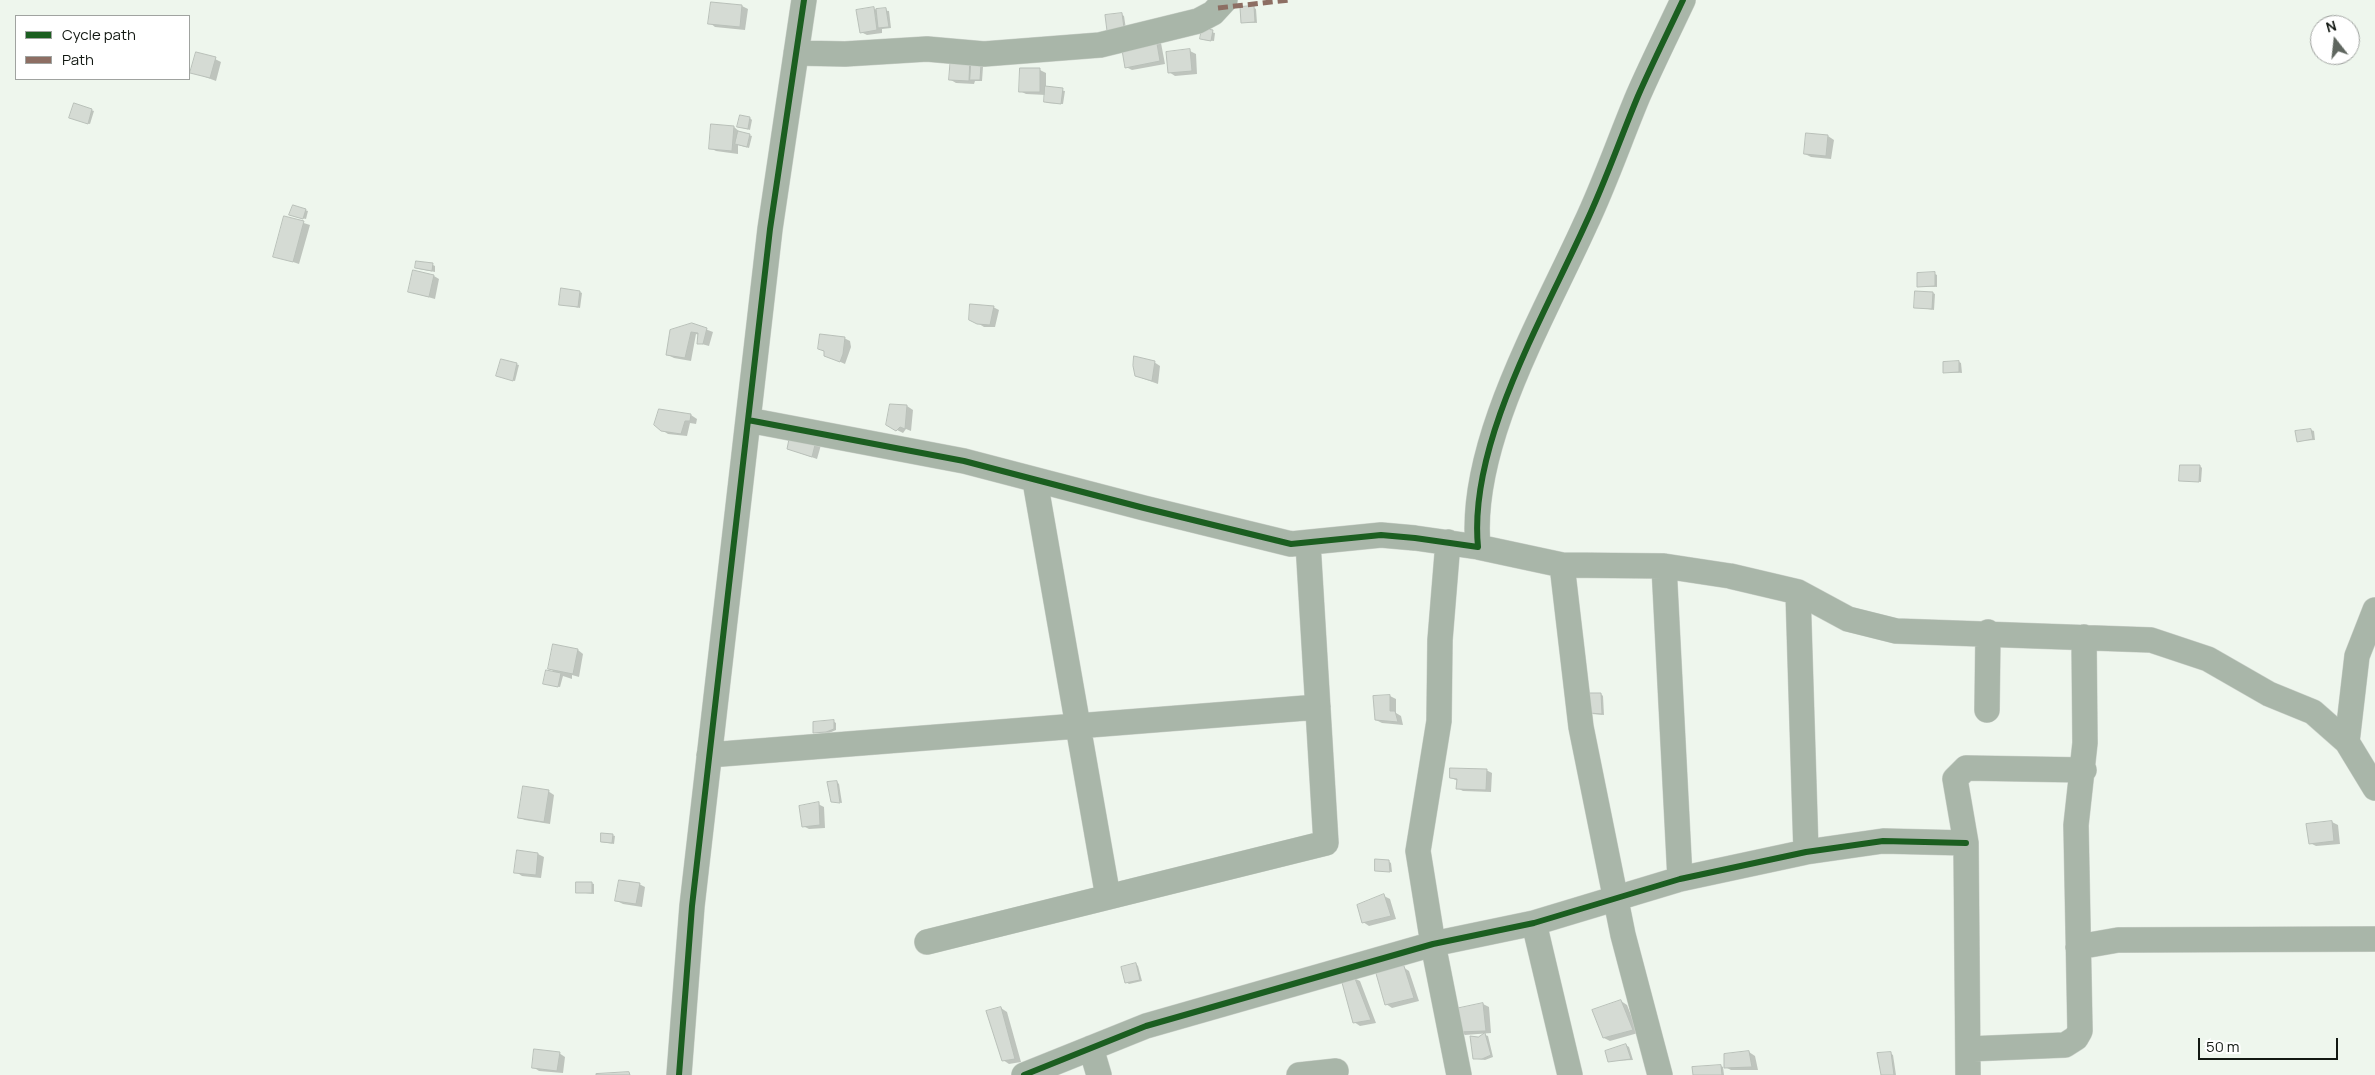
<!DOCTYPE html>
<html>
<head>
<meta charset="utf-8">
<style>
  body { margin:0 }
  #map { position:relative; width:2375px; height:1075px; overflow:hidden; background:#eef6ed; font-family:Manrope,sans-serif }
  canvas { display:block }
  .legend { position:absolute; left:15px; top:15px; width:175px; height:65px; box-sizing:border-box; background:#fff; border:1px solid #a0a3a0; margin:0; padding:6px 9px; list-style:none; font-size:15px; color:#121812 }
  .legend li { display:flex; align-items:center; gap:10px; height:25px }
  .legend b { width:25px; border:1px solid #a0a3a0 }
  .north { position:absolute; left:2310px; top:15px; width:50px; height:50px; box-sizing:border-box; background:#fff; border:1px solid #a0a3a0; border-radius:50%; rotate:344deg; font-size:14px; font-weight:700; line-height:20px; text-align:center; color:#121812 }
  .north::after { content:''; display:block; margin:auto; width:18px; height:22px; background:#5f665f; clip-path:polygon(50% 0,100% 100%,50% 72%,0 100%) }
  .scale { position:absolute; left:2198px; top:1038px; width:140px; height:22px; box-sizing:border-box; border:2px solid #121812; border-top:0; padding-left:6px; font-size:15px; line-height:18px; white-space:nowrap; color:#121812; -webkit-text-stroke:4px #fff; paint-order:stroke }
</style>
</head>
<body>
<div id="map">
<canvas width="2375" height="1075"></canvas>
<ul class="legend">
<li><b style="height:6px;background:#1b5e20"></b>Cycle path</li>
<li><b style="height:6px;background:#8d6e63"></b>Path</li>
</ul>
<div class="north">N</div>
<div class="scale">50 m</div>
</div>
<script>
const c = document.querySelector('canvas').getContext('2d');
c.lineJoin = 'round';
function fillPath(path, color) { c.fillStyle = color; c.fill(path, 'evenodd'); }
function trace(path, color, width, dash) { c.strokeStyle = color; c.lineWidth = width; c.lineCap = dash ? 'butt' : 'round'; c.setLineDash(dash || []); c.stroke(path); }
const shadow = new Path2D(`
  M742,6L748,9L745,30L715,27L710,23Z
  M1253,7L1256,9L1257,23L1243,22Z
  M873,9L889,11L891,28L882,29V33L867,35L861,32Z
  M1121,14L1124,16L1126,29L1108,30Z
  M1203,30L1215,33L1214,41L1204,40Z
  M1161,43L1165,64L1132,70L1126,67L1122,45Z
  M1190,51L1196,54L1197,74L1175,76L1169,72Z
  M952,57L983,67L982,81H975L974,84L956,83L951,80Z
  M215,59L221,62L216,81L192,72Z
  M1040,70L1046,73V87L1065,91L1063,104L1047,103L1045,101L1046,95L1026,94L1020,91Z
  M75,104L94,111L90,124L73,119Z
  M750,118L752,120L750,130L739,127Z
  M734,127L740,132L752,136L749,148L738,145V154L716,151L710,148Z
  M1828,136L1834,140L1831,159L1811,157L1805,154Z
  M293,206L308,211L306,219L293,216Z
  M285,217L310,225L299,264L275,256Z
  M417,262L433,265L435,266V272L419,269L416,267Z
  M1935,274L1937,275V287L1919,286Z
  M434,276L439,279L435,299L410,292Z
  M580,292L582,293L580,308L560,304Z
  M1933,293L1935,294L1934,310L1915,307Z
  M993,307L999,310L995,327H984L971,319Z
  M692,324L713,332L709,346L698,343L699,335L696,334L691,361L674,358L668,355Z
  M844,338L850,341L851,347L845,364L825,355V352L820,349Z
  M502,360L519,365L515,381L497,376Z
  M1154,362L1160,366L1158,384L1136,376Z
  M1959,362L1961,363L1962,373L1945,372Z
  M907,406L913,410L911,431L906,429L903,433L887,425Z
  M660,411L691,415L697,419L696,424L690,423L687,436L668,434L662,430Z
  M2311,430L2314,431L2315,440L2298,441Z
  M823,438L817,459L788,449Z
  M2200,466L2202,468L2201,482L2180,480Z
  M578,650L583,654L579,677L572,675V679L563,676L560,687L546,684L556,673L549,668Z
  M1601,694L1603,696L1604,715L1592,714L1590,713Z
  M1390,696L1396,699V713L1401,716L1403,725L1382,723L1376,720Z
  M833,721L836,723V730L829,733L815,732Z
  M1486,770L1492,773L1491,792L1463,791L1457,788L1458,781L1451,778Z
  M837,782L839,784L842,803L832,801Z
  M548,791L554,795L550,824L525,820L519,817Z
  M818,804L824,807L825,828L809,829L803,826Z
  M2332,822L2338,825L2340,844L2316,846L2310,843Z
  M612,835L615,836L614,844L602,842Z
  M538,854L544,857L541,878L522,876L516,872Z
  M1388,861L1391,863L1392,872L1376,870Z
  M591,883L594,884V894L577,892Z
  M639,884L645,887L642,907L623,904L617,901Z
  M1384,896L1390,899L1396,919L1369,926L1363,922Z
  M1136,964L1138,966L1142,981L1129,984L1126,982Z
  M1403,967L1409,971L1419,1001L1392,1008L1386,1004Z
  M1354,978L1360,981L1376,1023L1360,1026L1354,1022Z
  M1621,1001L1627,1005L1638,1033L1610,1041L1604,1038Z
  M1483,1004L1489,1007L1491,1033L1465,1035L1459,1031L1457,1010Z
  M1001,1008L1007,1012L1021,1062L1009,1064L1003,1060Z
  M1485,1035L1488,1036L1493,1057L1485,1060L1477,1059L1474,1058L1478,1039Z
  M1626,1045L1629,1047L1633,1060L1609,1061Z
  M1749,1052L1755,1056L1758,1070H1731L1725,1067Z
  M559,1053L565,1057L563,1073L539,1071L533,1067Z
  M1890,1053L1893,1055L1896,1075H1882Z
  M1721,1066L1723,1067L1724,1075H1694Z`);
const building = new Path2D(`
  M711,2L742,5L740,27L708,24Z
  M1254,6L1255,22L1241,23L1240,7Z
  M874,7L877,30L860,33L856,10Z
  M886,8L889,27L878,28L876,9Z
  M1122,13L1124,28L1107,31L1105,15Z
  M1202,28L1213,30L1211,41L1200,39Z
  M1156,38L1160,61L1125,68L1121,44Z
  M1190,49L1192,71L1168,73L1166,52Z
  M196,52L216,57L210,78L190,73Z
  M951,56L970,57L969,81L949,80Z
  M971,63L981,64L980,80H970Z
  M1020,68H1040V92H1019Z
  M1045,86L1063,88L1061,104L1044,102Z
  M74,103L92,109L88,124L69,118Z
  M740,115L750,117L748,129L737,127Z
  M711,124L734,126L732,151L709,149Z
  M738,131L750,134L747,147L735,144Z
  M1806,133L1828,135L1826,156L1804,154Z
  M293,205L306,209L303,219L289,215Z
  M284,216L304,221L293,262L273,257Z
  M416,261L433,263L432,271L415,268Z
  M413,270L434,275L429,297L408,292Z
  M1935,272V286L1917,287V273Z
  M561,288L580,291L578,307L559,305Z
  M1915,291L1933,292L1932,309L1914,308Z
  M970,304L994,306L990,325L977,324L969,320Z
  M692,323L707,328L703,344H697L698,333L691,332L685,358L666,355L670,330Z
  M820,334L845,337L843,354L840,362L824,356V351L818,349Z
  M1134,356L1155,361L1152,381L1135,376L1133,366Z
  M501,359L517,363L513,381L496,376Z
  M1959,361V372L1943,373V362Z
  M890,404L907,405L905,429L900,427L896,431L886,425Z
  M659,409L691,414L690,421H685L681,434L661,431L654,425Z
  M2311,429L2313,439L2297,442L2295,431Z
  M818,433L812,457L787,449L790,434Z
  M2180,465H2200L2199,482L2179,481Z
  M553,644L578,649L573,674L548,669Z
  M546,670L561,673L558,687L543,684Z
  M1586,693H1601L1602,714L1589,713Z
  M1390,695V711H1395L1398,722L1375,720L1373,696Z
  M834,720V729L826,732L813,733V722Z
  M1450,768L1487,769L1486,790L1456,789L1457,779L1450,778Z
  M837,781L840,803L831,802L827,782Z
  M523,786L549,790L544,822L518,818Z
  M819,802L820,825L802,827L799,806Z
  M2332,821L2334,841L2309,844L2306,824Z
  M601,833L613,834L612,843L601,842Z
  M517,850L538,853L536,875L514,873Z
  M1375,859L1389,860L1390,872L1375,871Z
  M619,880L640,883L636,904L615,901Z
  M576,882H592V893H576Z
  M1384,894L1391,916L1362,923L1357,905Z
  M1136,963L1140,980L1125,983L1121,967Z
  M1404,966L1414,998L1385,1005L1375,970Z
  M1354,976L1371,1020L1353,1023L1341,979Z
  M1621,1000L1633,1030L1603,1038L1592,1010Z
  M1483,1003L1486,1031L1458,1032L1455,1009Z
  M1001,1007L1015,1059L1002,1061L986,1011Z
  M1485,1033L1491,1055L1482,1059H1473L1470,1036L1478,1037Z
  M1626,1044L1631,1059L1608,1062L1605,1051Z
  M534,1049L560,1052L557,1071L532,1068Z
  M1749,1051L1752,1067L1724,1068V1054Z
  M1891,1052L1894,1075H1881L1877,1053Z
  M1721,1065L1722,1075H1693L1692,1067Z
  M629,1072L630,1075H596V1074Z`);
const minor = new Path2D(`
  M796,53L845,54L927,49L984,54L1100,45L1198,21L1213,13L1225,0
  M748,420L964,461L1144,508L1291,544L1381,535L1415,538L1478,547C1468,445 1543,318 1585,225C1605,183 1620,139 1638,96C1652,64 1668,32 1683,0
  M1035,481L1108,897
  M1448,542L1440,640L1439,721L1418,851L1433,944L1459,1075
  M1478,547L1562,565L1664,566L1730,576L1798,592L1848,619L1896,631L2151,640L2208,659L2269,694L2313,712L2347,742
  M1562,565L1581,727L1623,935L1660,1075
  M1664,566L1680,879
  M1798,592L1806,852
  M2375,610L2357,656L2347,742L2375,788
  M1987,710L1988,632
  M709,755L1318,707
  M1534,923L1570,1075
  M927,942L1326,843L1308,543
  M2078,947L2118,940L2375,939
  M1091,1048L1099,1075
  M1968,1049L2065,1045L2076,1038L2080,1031L2076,825L2085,743L2084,637
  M679,1075L692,906L770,229L804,0
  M1024,1075L1146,1026L1433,944L1534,923L1680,879L1806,852L1883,841L1966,843
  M1299,1075L1336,1071
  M1968,1075L1966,843L1955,779L1966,768L2084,770`);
const quiet = new Path2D(`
  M1218,8L1289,0`);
const cycleway = new Path2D(`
  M748,420L964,461L1144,508L1291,544L1381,535L1415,538L1478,547C1468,445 1543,318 1585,225C1605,183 1620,139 1638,96C1652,64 1668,32 1683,0
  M679,1075L692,906L770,229L804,0
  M1024,1075L1146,1026L1433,944L1534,923L1680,879L1806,852L1883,841L1966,843`);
fillPath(shadow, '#0003');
fillPath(building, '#d5dbd4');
trace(building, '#b9c0b9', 1);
trace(minor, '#ccd2cb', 26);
trace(minor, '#a9b6a9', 25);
trace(quiet, '#8d6e63', 5, [10, 5]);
trace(cycleway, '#1b5e20', 6);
</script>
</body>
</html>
